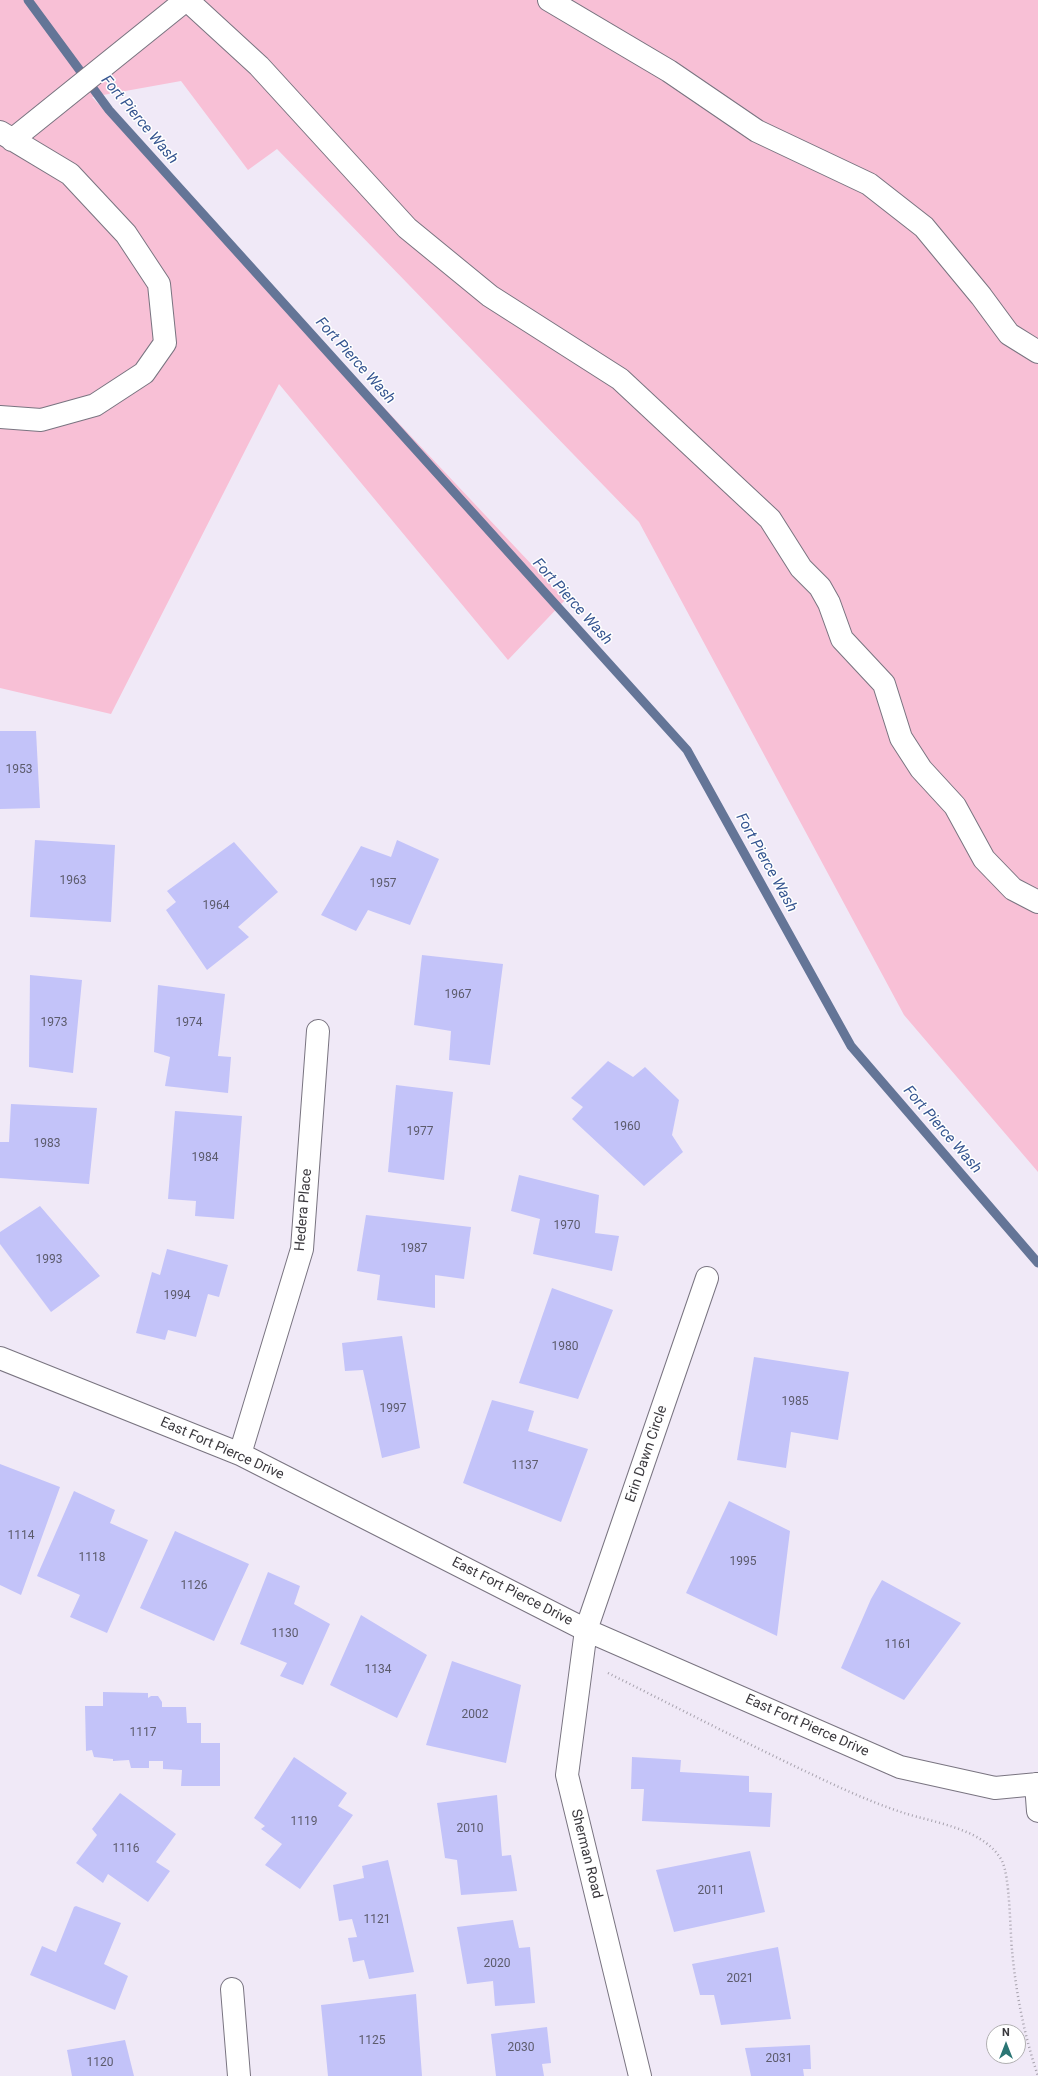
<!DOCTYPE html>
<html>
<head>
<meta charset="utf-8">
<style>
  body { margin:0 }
  #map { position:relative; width:1038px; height:2076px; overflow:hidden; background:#f0e9f7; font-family:Roboto,sans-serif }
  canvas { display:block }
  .north { position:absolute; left:986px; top:2024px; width:40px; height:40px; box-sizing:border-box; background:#fff; border:1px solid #b0afb1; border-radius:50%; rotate:0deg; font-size:11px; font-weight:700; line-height:16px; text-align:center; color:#3a383d }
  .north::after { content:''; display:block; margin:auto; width:14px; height:18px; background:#2b7574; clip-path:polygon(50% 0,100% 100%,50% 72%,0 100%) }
</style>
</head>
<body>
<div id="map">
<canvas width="1038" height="2076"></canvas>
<div class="north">N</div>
</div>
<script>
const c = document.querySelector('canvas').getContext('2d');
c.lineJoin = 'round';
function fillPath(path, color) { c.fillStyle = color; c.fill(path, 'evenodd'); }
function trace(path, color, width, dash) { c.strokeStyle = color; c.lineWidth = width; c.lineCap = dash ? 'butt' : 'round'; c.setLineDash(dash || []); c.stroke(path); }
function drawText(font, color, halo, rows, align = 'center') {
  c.font = font + ' Roboto,sans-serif'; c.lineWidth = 3; c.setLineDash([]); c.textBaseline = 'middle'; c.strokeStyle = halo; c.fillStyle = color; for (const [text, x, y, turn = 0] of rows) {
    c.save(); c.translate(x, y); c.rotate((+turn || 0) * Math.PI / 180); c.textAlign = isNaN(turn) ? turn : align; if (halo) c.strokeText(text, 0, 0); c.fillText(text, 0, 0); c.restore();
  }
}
const green = new Path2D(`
  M0,0H1038V1172L904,1015L639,522L277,149L248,170L181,81L92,97L565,600L508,660L279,384L111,714L0,688Z`);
const stream = new Path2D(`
  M28,0L109,110L687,750L851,1046L1038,1263`);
const building = new Path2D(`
  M0,731H36L40,808L0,809Z
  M35,840L115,845L111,922L30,917Z
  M397,840L439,859L410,925L368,910L356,931L321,915L361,846L391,857Z
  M234,842L278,892L238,927L249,937L207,970L166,910L176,902L167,891Z
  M422,955L503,964L490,1065L449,1060L451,1031L414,1025Z
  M30,975L82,980L73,1073L29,1067Z
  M158,985L225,994L218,1056L231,1057L228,1093L165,1086L170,1057L154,1052Z
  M608,1061L633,1077L645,1067L679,1100L672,1135L683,1152L644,1186L572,1119L583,1107L571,1098Z
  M396,1085L453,1092L444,1180L388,1172Z
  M11,1104L97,1108L89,1184L0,1178V1142H9Z
  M175,1111L242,1116L234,1219L195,1216L196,1201L168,1199Z
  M519,1175L599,1195L595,1233L619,1236L612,1271L533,1254L540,1219L511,1211Z
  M40,1206L100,1276L51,1312L0,1244V1232Z
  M366,1215L471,1227L464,1279L435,1275V1308L377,1300L380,1275L357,1271Z
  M167,1249L228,1265L219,1297L208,1294L196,1337L168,1330L165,1340L136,1333L152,1272L160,1275Z
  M552,1288L613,1310L578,1399L519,1383Z
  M402,1336L420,1448L382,1458L363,1370L345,1371L342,1343Z
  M754,1357L849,1372L838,1440L791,1432L786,1468L737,1460Z
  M492,1400L534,1411L528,1431L588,1449L561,1522L463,1483Z
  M0,1464L60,1487L21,1595L0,1585Z
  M74,1491L115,1510L110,1523L148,1540L107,1633L70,1617L80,1595L37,1576Z
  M729,1501L790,1531L777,1636L686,1593Z
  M175,1531L249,1564L214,1641L140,1608Z
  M268,1572L300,1586L294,1604L330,1624L303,1685L280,1676L287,1663L240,1644Z
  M882,1580L961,1623L904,1700L841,1668L871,1599Z
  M361,1615L427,1655L397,1718L330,1685Z
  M452,1661L521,1685L506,1763L426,1745Z
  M103,1692L148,1693V1698L151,1696H158L162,1702V1707H186L187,1723H201V1743H220V1786H181L182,1770L163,1769V1761H149V1768H131L129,1760L113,1761V1759L94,1757L92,1750L86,1751L85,1706H103Z
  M294,1757L347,1793L338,1806L353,1815L300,1889L265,1865L282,1844L261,1829L265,1826L254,1818Z
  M632,1757L681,1760L680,1772L749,1776V1792L772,1793L770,1827L642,1821L644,1789H631Z
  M120,1793L176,1834L156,1862L170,1871L148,1902L108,1874L103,1883L76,1863L97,1835L92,1829Z
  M497,1795L502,1856L511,1855L517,1891L461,1895L457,1860L445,1858L437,1803Z
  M750,1851L765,1912L674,1932L656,1870Z
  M388,1860L414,1972L369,1979L364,1960L353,1962L348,1938L357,1937L352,1919L339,1921L333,1885L364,1878L362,1866Z
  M76,1906L121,1923L104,1964L128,1976L115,2010L30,1975L42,1946L56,1952L74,1907Z
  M513,1920L519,1948L530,1947L535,2003L495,2006L493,1981L467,1984L457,1927Z
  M778,1947L791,2019L721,2025L714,1995H700L692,1964Z
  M416,1994L422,2076H328L321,2005Z
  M547,2027L551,2063L542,2064L544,2076H496L491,2034Z
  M125,2040L134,2076H72L67,2050Z
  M810,2045L811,2069H803L804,2076H751L745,2048Z`);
const path = new Path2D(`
  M608,1673C668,1703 728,1734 788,1763C826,1781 864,1800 904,1813C935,1823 985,1829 1002,1861C1010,1877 1010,1930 1012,1950C1016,1993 1024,2035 1038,2076`);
const minor = new Path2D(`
  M187,0L259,66L407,228L490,296L620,379L770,519L801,568L820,587L829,603L842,639L884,684L901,738L921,769L955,806L984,859L1013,889L1038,902
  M549,0L669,71L757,131L869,184L924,227L981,296L1009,334L1038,352
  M0,132L70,174L126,234L159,284L165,343L144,373L95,405L41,420L0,417
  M12,140L186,0
  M0,1358L240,1454L586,1630L900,1767L995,1788L1038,1784
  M240,1454L302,1249L318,1031
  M1036,1784L1038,1811
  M232,1989L239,2076
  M640,2076L567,1775L586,1630L707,1278`);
const numberNames = [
  ["1953",19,770],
  ["1963",73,881],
  ["1957",383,884],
  ["1964",216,906],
  ["1967",458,995],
  ["1973",54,1023],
  ["1974",189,1023],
  ["1960",627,1127],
  ["1977",420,1132],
  ["1983",47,1144],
  ["1984",205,1158],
  ["1970",567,1226],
  ["1987",414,1249],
  ["1993",49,1260],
  ["1994",177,1296],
  ["1980",565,1347],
  ["1985",795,1402],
  ["1997",393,1409],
  ["1137",525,1466],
  ["1114",21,1536],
  ["1118",92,1558],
  ["1995",743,1562],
  ["1126",194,1586],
  ["1130",285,1634],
  ["1161",898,1645],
  ["1134",378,1670],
  ["2002",475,1715],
  ["1117",143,1733],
  ["1119",304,1822],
  ["2010",470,1829],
  ["1116",126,1849],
  ["2011",711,1891],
  ["1121",377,1920],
  ["2020",497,1964],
  ["2021",740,1979],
  ["1125",372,2041],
  ["2030",521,2048],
  ["2031",779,2059],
  ["1120",100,2063]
];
const streetNames = [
  ["Hedera Place",304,1210,-85],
  ["East Fort Pierce Drive",222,1449,24],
  ["Erin Dawn Circle",647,1454,-71],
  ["East Fort Pierce Drive",512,1592,27],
  ["East Fort Pierce Drive",807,1726,24],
  ["Sherman Road",586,1854,76]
];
const waterNames = [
  ["Fort Pierce Wash",139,120,50],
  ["Fort Pierce Wash",355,361,48],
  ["Fort Pierce Wash",572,602,48],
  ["Fort Pierce Wash",766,863,61],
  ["Fort Pierce Wash",942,1130,49]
];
fillPath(green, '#f8c0d6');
trace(stream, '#647597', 9);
fillPath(building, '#c3c3f9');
trace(minor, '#797480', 24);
trace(path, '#a7a2ad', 2.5, [1, 3]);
trace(minor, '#fff', 22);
drawText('12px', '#5c5b6c', null, numberNames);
drawText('14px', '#3a383d', '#fff', streetNames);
drawText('italic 15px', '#355590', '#fff', waterNames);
</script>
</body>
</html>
